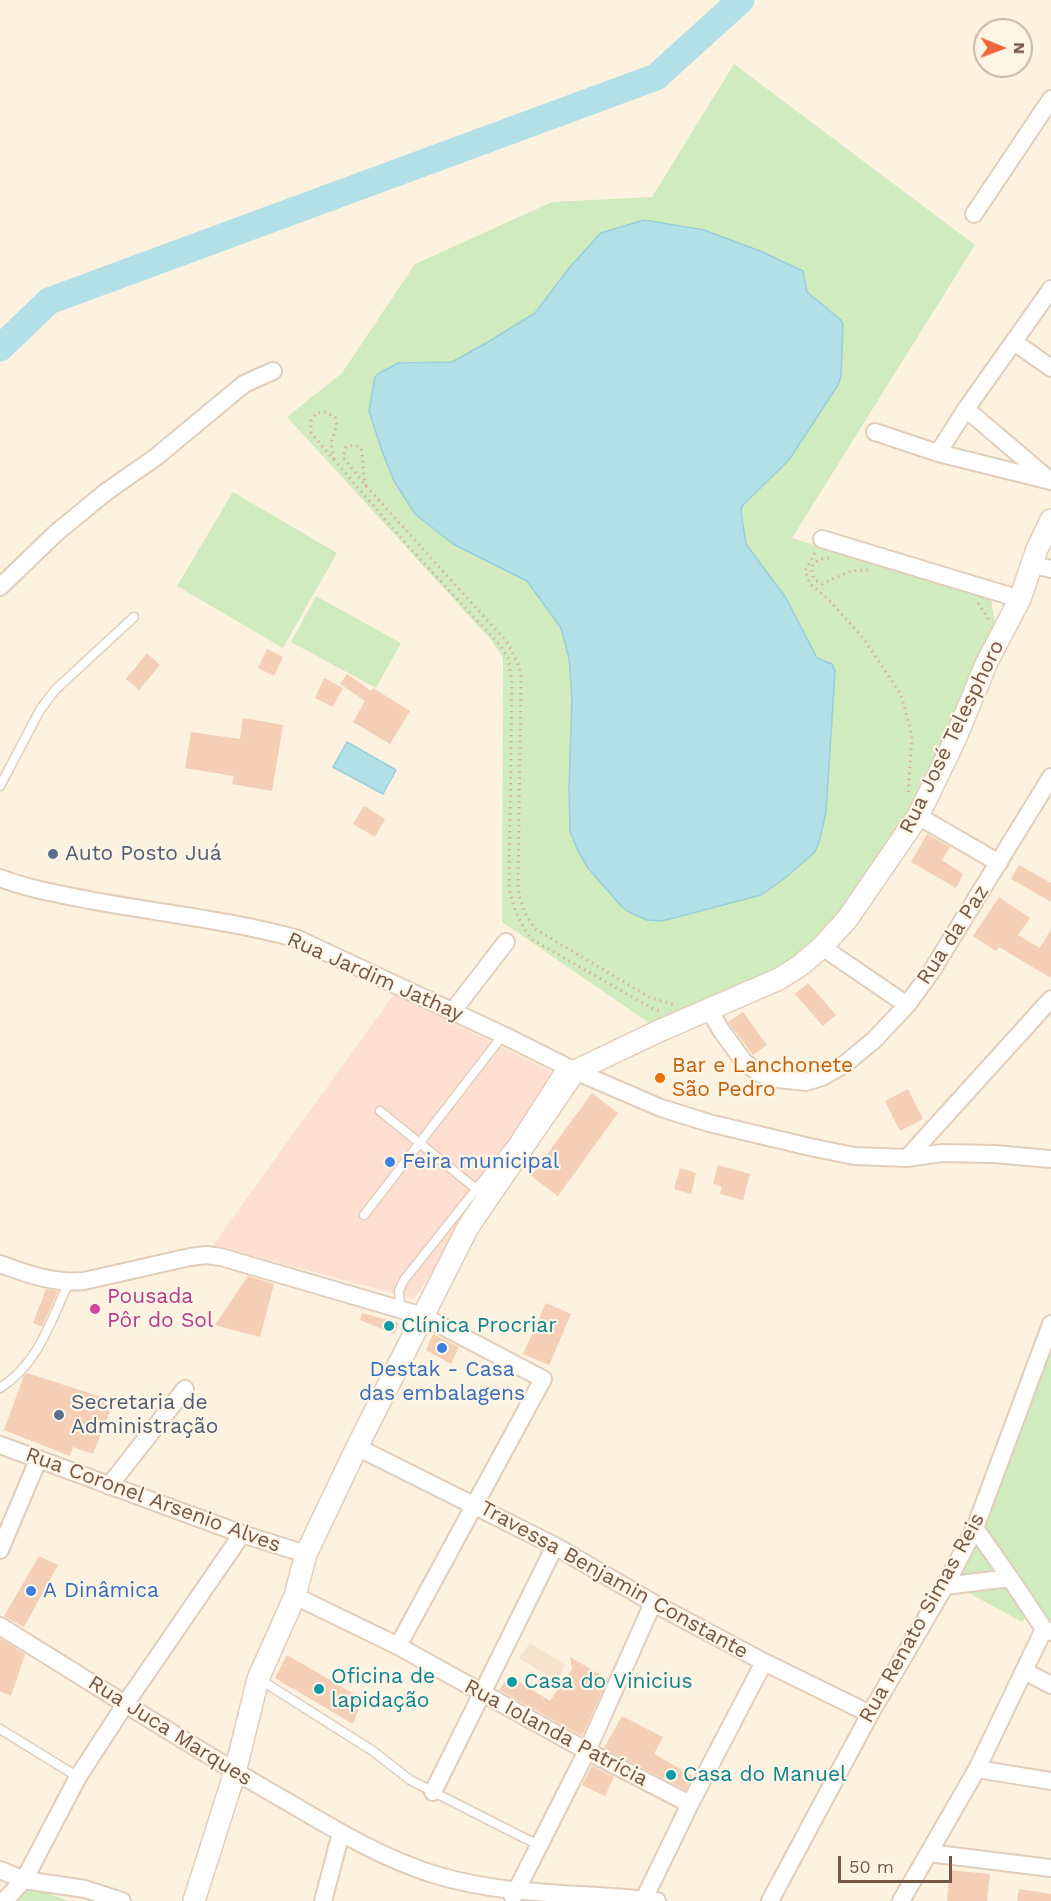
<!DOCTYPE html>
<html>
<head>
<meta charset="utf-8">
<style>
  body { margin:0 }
  #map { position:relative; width:1051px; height:1901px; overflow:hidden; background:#fdf2df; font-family:"Work Sans",sans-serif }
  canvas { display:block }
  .north { position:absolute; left:973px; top:18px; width:60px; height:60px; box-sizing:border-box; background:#fff5e6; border:2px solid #c8b6a6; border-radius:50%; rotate:91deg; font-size:16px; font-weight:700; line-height:24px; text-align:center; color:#755746 }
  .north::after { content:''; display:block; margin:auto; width:21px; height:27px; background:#ef653c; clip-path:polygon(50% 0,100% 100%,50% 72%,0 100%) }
  .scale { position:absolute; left:838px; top:1856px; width:114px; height:27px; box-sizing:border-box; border:3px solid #755746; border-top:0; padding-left:8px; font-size:18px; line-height:21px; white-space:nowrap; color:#755746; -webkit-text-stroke:4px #fff5e6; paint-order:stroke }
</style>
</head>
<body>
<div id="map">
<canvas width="1051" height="1901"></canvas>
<div class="north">N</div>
<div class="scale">50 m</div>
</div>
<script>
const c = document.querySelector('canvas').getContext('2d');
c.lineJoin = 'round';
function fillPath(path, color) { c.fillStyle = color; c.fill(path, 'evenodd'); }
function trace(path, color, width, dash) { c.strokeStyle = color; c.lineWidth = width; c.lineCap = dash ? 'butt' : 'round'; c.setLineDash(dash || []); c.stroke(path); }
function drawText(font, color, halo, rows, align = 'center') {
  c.font = font + ' "Work Sans",sans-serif'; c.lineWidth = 4.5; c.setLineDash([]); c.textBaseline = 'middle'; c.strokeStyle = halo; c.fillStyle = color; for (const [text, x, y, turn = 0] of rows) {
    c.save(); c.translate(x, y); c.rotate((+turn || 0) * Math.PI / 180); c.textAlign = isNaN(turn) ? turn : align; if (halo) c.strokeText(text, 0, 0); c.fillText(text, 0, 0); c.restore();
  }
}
const residential = new Path2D(`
  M530,1643L565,1665L557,1682L519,1658Z`);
const commercial = new Path2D(`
  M394,994L564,1078L414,1299L213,1245Z`);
const green = new Path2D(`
  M734,64L975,245L792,538L991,600L996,628L916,807L842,920L781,973L655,1027L502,922L503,658L492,641L287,417L342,373L415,264L552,202L652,197Z
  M233,492L337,553L283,648L177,586Z
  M316,596L401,643L376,688L291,642Z
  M1051,1347V1620L1031,1612L1022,1622L956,1586Z
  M28,1888L44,1891L68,1901H13L20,1889Z`);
const water = new Path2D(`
  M644,220L704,230L760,251L803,271L807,292L841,320L843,324L841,376L838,385L789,460L742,506L741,512L746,544L786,598L817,658L832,664L835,671L826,812L820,839L815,852L784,879L761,895L662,921L647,920L629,912L622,907L588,868L577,849L570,831L569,789L572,698L569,658L561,628L527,581L453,544L415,514L394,481L382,451L369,411L375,377L378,374L398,363L452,362L488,342L535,313L570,267L601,233Z
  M347,742L396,770L383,794L333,767Z`);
const river = new Path2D(`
  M0,348L49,301L656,77L741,0`);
const building = new Path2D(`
  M267,649L283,657L274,676L258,668Z
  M147,653L160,665L139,690L126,679Z
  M347,674L371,691L373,688L410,711L390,744L353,722L365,701L340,684Z
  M324,678L343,688L333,707L315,698Z
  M243,718L283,725L272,791L232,784L234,776L185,768L191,732L240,739Z
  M364,806L385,819L375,837L353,824Z
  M927,834L950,847L942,860L963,874L956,888L911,862Z
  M1019,865L1051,883V902L1011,879Z
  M999,897L1030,918L1018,935L1040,948L1051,929V978L999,947L996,951L973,936Z
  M808,983L836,1015L823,1026L795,994Z
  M743,1012L767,1045L753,1055L728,1022Z
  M908,1089L923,1119L900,1131L885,1101Z
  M592,1093L618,1113L558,1196L531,1176Z
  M718,1165L750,1174L743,1200L720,1194L722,1187L713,1184Z
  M680,1168L696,1173L691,1194L674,1189Z
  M248,1276L274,1284L260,1337L215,1325Z
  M46,1289L58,1291L42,1327L33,1323Z
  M546,1303L571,1314L549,1365L523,1354Z
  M362,1313L399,1323L394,1334L360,1320Z
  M433,1334L459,1347L451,1364L426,1350Z
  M27,1373L114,1401L93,1454L73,1447L70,1456L4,1430L24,1376Z
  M39,1556L58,1565L24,1627L4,1616Z
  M0,1638L25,1654L11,1696L0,1691Z
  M287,1655L363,1699L353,1724L275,1678Z
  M570,1657L608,1679L582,1736L499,1690L509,1675L550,1701L572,1669Z
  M622,1716L663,1737L654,1754L693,1776L686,1790L604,1748Z
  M592,1766L614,1777L605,1796L582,1785Z
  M950,1870L990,1874L987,1901H947Z
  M1019,1889L1051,1894V1901H1017Z`);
const path = new Path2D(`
  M334,459L331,443L337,425L335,417L326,412L316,413L311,421V433L408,546L500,645L508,658L512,681L509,885C512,906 519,921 531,939L655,1010L662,1011
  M366,486C362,472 364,461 361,448L354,445L346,447L343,457L366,486L507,642L519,666L521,677L518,884L520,899L526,915L535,929L649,997L675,1005
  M815,553L805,571L810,584L827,598L864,639L901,695L912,735L908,795
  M829,558L818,560L811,568L814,579L822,584L851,571L868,570
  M978,603L988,618L986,623`);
const service = new Path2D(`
  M0,786L40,710L55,690L134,617
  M380,1111L480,1192
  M364,1215L503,1035
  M400,1308L399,1290L404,1280L513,1143L563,1065
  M0,1388C39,1363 50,1322 69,1282
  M259,1679L373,1751L410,1780L540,1846
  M0,1729L78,1777`);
const minor = new Path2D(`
  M974,214L1051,99
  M1014,342L1051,368
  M966,409L1047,478
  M875,432L938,453L1051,481
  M938,453L966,409L1051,289
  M822,539L1020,599
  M1033,565L1051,569
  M0,587L56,533L106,492L156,457L244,384L273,371
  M918,816L999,863
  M0,878C29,889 59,894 89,900C158,913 230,920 298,939L503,1035L575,1071L661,1108L709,1123L810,1147L854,1156L907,1158L942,1153L994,1154L1051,1159
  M822,947L907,1005
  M709,1010L721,1030L744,1062L761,1074L778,1079L806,1082L822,1077L845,1064L874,1040L907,1005L931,972L1051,777
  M452,1012L506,942
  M907,1158L1051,999
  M0,1264C28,1274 54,1284 84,1281L190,1257L206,1255L221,1257L423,1316L543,1379L398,1646
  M0,1445L242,1534L306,1554
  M357,1447L555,1546L653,1603L764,1662L870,1714
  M109,1486L185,1389
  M975,1528L1010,1578
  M0,1550L38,1460
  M945,1586L1010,1578L1044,1629L1051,1632
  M295,1596L398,1646L587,1751L690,1804
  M0,1626C91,1682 182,1741 274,1794C326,1824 379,1858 436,1875C508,1897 583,1892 657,1901
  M1024,1671L1051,1685
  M977,1769L1051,1781
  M433,1792L555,1546
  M929,1853L1051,1868
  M0,1870L24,1880L85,1889L122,1901
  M513,1897L587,1751L653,1603
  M644,1899L690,1804L764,1662
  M4,1901L24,1880L78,1777L126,1703L242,1534
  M323,1901L341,1833
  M770,1901L870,1714L945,1586L975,1528L1051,1324
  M901,1901L977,1769L1044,1629`);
const tertiary = new Path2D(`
  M194,1901L235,1772L258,1679L295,1596L306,1554L357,1447L468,1227L575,1071L659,1031L779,979L801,965L822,947L848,918L918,816L954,742L987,662L1020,599L1037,549L1051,520`);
const markers = [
  [53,854,6,"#5c6f8a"],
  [660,1078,6,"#e8710a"],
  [390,1162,6,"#3f7fe0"],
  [95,1309,6,"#d1479c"],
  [389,1326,6,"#0f9aa8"],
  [442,1348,6,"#3f7fe0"],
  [59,1415,6,"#5c6f8a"],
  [31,1591,6,"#3f7fe0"],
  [512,1682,6,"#0f9aa8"],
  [319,1689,6,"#0f9aa8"],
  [671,1775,6,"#0f9aa8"]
];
const streetNames = [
  ["Rua José Telesphoro",952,737,-64],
  ["Rua da Paz",953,935,-57],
  ["Rua Jardim Jathay",375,977,24],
  ["Rua Coronel Arsenio Alves",153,1500,20],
  ["Travessa Benjamin Constante",614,1580,29],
  ["Rua Renato Simas Reis",922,1618,-61],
  ["Rua Juca Marques",170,1731,32],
  ["Rua Iolanda Patrícia",556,1733,28]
];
const serviceNames = [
  ["Auto Posto Juá",65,854],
  ["Secretaria de",71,1403],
  ["Administração",71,1427]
];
const foodNames = [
  ["Bar e Lanchonete",672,1066],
  ["São Pedro",672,1090]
];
const shopNames = [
  ["Feira municipal",402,1162],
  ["Destak - Casa",442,1370,"center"],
  ["das embalagens",442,1394,"center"],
  ["A Dinâmica",43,1591]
];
const hotelNames = [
  ["Pousada",107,1297],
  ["Pôr do Sol",107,1321]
];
const cultureNames = [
  ["Clínica Procriar",401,1326],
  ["Oficina de",331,1677],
  ["lapidação",331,1701],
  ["Casa do Vinicius",524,1682],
  ["Casa do Manuel",683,1775]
];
fillPath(residential, '#f5e3cd');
fillPath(commercial, '#ffdfd2');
fillPath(green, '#d0ebbd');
fillPath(water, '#b3e0e7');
trace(water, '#99cfda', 1.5);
trace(river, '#b3e0e7', 27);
fillPath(building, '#f4cfb5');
trace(service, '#e2cdbb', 11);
trace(minor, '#e2cdbb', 20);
trace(tertiary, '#e2cdbb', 24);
trace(path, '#d9b299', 3, [1.5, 4.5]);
trace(service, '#fff', 8);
trace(minor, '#fff', 16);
trace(tertiary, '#fff', 21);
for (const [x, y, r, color] of markers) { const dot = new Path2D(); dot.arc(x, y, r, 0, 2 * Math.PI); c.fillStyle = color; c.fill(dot); trace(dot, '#fff5e6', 2); }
drawText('21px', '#755746', '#fff5e6', streetNames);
drawText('21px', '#4e5e75', '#fff5e6', serviceNames, 'left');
drawText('21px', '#c56008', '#fff5e6', foodNames, 'left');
drawText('21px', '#366cbe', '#fff5e6', shopNames, 'left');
drawText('21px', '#b23c85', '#fff5e6', hotelNames, 'left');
drawText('21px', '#0d838f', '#fff5e6', cultureNames, 'left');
</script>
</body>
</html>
